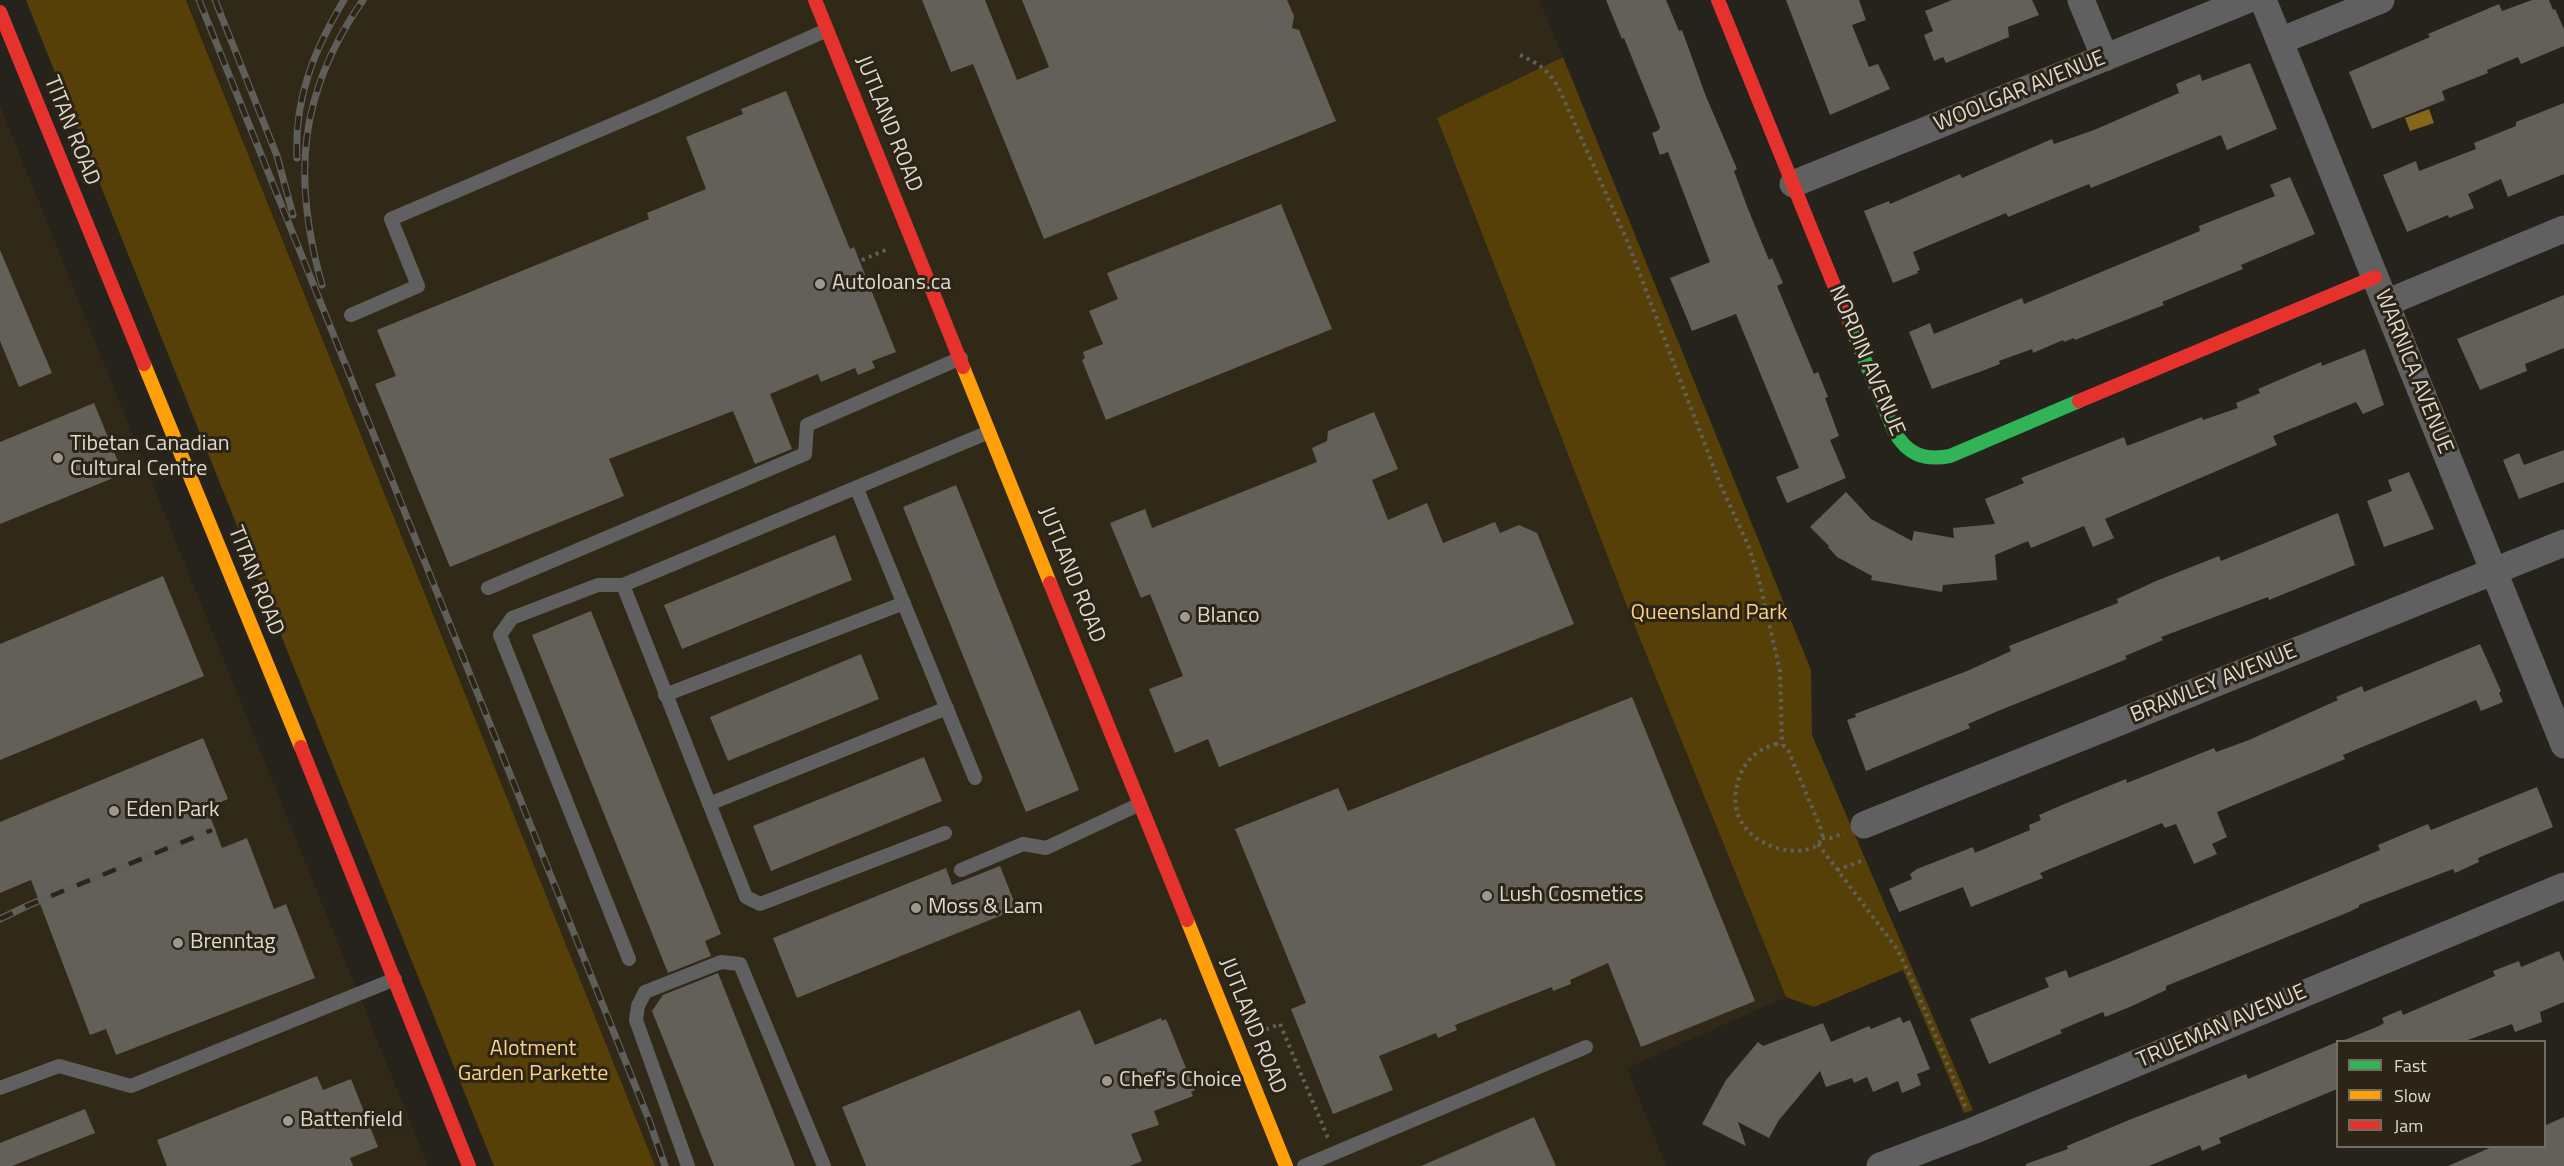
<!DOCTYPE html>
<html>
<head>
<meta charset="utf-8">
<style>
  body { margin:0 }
  #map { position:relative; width:2564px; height:1166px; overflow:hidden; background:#26231c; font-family:"Titillium Web",sans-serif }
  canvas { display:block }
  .legend { position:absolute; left:2336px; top:1040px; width:210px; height:108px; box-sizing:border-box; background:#2b2417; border:2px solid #726c61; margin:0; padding:8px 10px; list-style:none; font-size:18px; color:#ddd9d0 }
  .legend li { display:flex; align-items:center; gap:12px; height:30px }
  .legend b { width:30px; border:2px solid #726c61 }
</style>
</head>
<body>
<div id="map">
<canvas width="2564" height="1166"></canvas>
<ul class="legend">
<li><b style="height:8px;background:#30b455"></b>Fast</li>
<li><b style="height:8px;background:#ff9f0a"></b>Slow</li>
<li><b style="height:8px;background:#e5322d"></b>Jam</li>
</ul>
</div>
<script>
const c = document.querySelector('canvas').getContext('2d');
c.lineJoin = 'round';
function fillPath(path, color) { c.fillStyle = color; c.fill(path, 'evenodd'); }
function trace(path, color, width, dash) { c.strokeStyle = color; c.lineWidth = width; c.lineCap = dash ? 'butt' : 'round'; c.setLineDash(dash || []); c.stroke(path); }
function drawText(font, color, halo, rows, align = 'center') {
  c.font = font + ' "Titillium Web",sans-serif'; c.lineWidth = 6; c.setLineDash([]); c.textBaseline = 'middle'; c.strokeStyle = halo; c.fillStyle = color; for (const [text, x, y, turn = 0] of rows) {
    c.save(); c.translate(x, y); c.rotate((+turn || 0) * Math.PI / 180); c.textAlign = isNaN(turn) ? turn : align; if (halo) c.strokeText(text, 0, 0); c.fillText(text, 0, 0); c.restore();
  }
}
const built = new Path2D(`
  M187,0H1539L1563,57L1437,119L1634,624L1786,997L1627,1068L1666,1166H655Z
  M0,105L13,138L428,1166H0Z`);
const green = new Path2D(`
  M26,0H186L655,1166H494Z
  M1563,57L1811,670L1812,735L1973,1110L1964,1113L1903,970L1814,1007L1786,997L1634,624L1437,118Z`);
const water = new Path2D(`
  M2429,109L2434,123L2410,131L2405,118Z`);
const building = new Path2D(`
  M922,0H985L1017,80L1049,67L1022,0H1287L1294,16L1292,28L1299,30L1336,121L1044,239L973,64L951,72Z
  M1606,0H1666L1679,31L1682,30L1705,94L1737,169L1734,171L1748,209L1769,260L1772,258L1783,283L1777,286L1814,374L1818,372L1828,397L1825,398L1839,436L1830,440L1846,478L1787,503L1776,477L1799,468L1736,314L1692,331L1670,278L1710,262L1668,152L1660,155L1652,133L1659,130L1660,127L1624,38L1622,39Z
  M1786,0H1859L1866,20L1852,25L1869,67L1878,64L1890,89L1830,115Z
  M1952,0H2032L2039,15L2008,27L2009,37L1946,63L1943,57L1934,61L1924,35L1933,31L1925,11Z
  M2532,0H2549L2553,10L2555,9L2564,29V46L2521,64L2518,57L2487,70L2488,73L2442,91L2445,100L2372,129L2349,72L2430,37L2428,34L2499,4L2502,11Z
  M2250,63L2277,129L2227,150L2221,135L2091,188L2089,184L2008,217L2006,213L1913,252L1920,270L1917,271L1918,273L1893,283L1864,211L1889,201L1890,204L1960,174L1962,178L2052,139L2054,144L2094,130L2179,93L2176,84L2200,74L2202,81Z
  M786,91L850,249L854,247L896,352L872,361L875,368L858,375L855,368L821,382L818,374L770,394L792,449L755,464L733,411L609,459L624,496L450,567L375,384L396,376L377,330L649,219L647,213L706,189L686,137L743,114L741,109Z
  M2564,103V174L2508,197L2501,179L2468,194L2474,208L2449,218L2448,215L2407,232L2383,175L2416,161L2419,171L2476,149L2474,143L2516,126V122Z
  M2290,177L2315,234L2241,265L2243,269L2162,302L2164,305L2075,340L2074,338L2064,342L2063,340L2033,353L2032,349L1999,361L2000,364L1982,371L1932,389L1909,332L1930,323L1934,334L2022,298L2024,304L2200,231L2199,226L2275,196L2270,185Z
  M1281,204L1332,329L1106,420L1082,360L1085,358L1083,352L1103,344L1089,311L1118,299L1107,273Z
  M0,250L52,373L19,387L0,341Z
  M2564,295V348L2525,364L2527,371L2480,390L2457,339Z
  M2365,349L2384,405L2363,414L2356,402L2273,436L2277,445L2105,519L2114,538L2093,547L2084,526L2031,548L2028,541L1995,555L1997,580L1943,585L1942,592L1871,580L1872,576L1837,557L1828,547L1829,546L1810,527L1846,492L1871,519L1912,541L1914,531L1954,538L1953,528L1995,524L1985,499L2024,483L2021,478L2124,437L2127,446L2202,417L2203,420L2238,408L2236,403L2260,393L2258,389L2321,362L2322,366Z
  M94,403L123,474L0,524V442Z
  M1374,412L1398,469L1372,480L1388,520L1427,503L1443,543L1495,522L1500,533L1519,525L1537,533L1574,624L1219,767L1208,739L1175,753L1149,689L1183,676L1150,594L1141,598L1110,523L1145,509L1152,528L1317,462L1312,448L1327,441L1328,431Z
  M2564,450V482L2519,499L2503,460L2519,453L2524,465Z
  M2409,472L2434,529L2384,547L2367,501L2392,491L2388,480Z
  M956,485L1079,790L1026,812L903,507Z
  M2338,513L2355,565L2269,600L2268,597L2161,637L2163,640L2125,656L2127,659L1998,711L1968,724L1970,728L1866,771L1847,720L1856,717L1855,714L1967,671L2011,651L2009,646L2118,603L2117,599L2156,581L2219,556L2221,561Z
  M835,535L852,580L682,649L664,605Z
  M163,576L204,676L0,760V644Z
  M591,611L721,934L705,941L711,956L668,973L532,635Z
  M2480,644L2501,691L2499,693L2503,702L2481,711L2476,700L2343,755L2345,759L2217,812L2227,837L2212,844L2217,854L2194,864L2176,824L2165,828L2162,823L2040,873L2043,878L1971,907L1963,887L1899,912L1889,889L1912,879L1910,874L1917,869L1973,847L1975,853L1977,852L2030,830L2029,825L2041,820L2039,815L2062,805L2126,779L2127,783L2214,748L2216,752L2249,740L2338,700L2336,697L2362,686L2364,692Z
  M861,654L879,699L728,761L710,717Z
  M1632,697L1755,1001L1641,1047L1608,963L1570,980L1571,984L1553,991L1552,987L1455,1025L1457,1030L1438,1038L1436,1033L1379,1056L1393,1090L1333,1114L1291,1009L1306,1003L1235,829L1338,788L1348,811Z
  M203,738L228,799L207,808L222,848L247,838L274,909L286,904L315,978L116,1055L106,1029L90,1035L31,880L0,893V822Z
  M924,757L942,801L771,871L753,826Z
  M2537,787L2553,827L2478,858L2479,862L2455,873L2453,869L2359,905V907L2349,912L2166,986V990L2132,1006L2105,1017L2103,1012L2060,1030L2062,1033L1989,1064L1970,1019L2049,987L2045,978L2066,970L2069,978L2112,961L2380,850L2378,845L2428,824L2431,830Z
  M1000,866L1017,909L797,998L773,938L946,868L952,885Z
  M2559,951L2564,962V1002L2540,1012L2542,1022L2515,1032L2512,1024L2465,1041H2342L2379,1026L2384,1023L2382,1018L2401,1010L2403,1015L2495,976L2493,971L2519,961L2521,967Z
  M718,973L795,1166H714L652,1011L663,995Z
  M1080,1010L1095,1045L1161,1018L1162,1021L1166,1019L1195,1090L1191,1092L1193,1096L1154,1111L1159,1125L1131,1134L1142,1161L1130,1166H866L842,1107Z
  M1900,1017L1903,1023L1910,1020L1930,1069L1917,1074L1921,1085L1902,1093L1898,1081L1873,1092L1867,1077L1854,1083L1852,1078L1826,1087L1820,1071L1779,1120L1769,1138L1738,1122L1746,1146L1702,1124L1726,1080L1758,1042L1763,1046L1823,1023L1831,1042L1869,1026L1871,1029Z
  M2337,1042V1089L2219,1138L2221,1143L2202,1151L2200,1145L2149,1166H2026V1164L2068,1149L2067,1146L2129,1120L2246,1074L2248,1079Z
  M317,1076L323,1090L351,1079L378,1147L350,1158L353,1166H167L157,1140Z
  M85,1109L95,1133L12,1166H0V1143Z
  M1534,1117L1556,1166H1421Z
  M2564,1117V1166H2448L2494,1146H2544V1126Z`);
const path = new Path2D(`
  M1520,55C1540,64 1551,72 1561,93L1626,238L1720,484L1749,547L1758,576L1780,671L1782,745
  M855,263L888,249
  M1775,744L1784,746L1788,750L1821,829C1834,869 1713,855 1739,778C1745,760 1757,750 1775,744Z
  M1822,838H1831L1844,833
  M1818,844L1897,949L1912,980L1966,1108
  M1837,870L1864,860
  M1259,1032L1280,1024L1328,1138`);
const lane = new Path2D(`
  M351,315L418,286L391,219L656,106L827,30
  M857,489L975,778
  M623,585L746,897L760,904L945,833
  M488,588L805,454L807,425L961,358
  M665,695L904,603
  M709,804L947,708
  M961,870L1023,844L1046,848L1140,804
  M629,959L500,635L512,618L598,585H623L989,432
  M0,1088L59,1066L131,1086L395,979
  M688,1166L636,1020L638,1006L645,992L721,962L740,964L824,1166
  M1304,1166L1586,1047`);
const street = new Path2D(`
  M2081,0L2105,58
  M2263,0L2564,745
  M2280,41L2381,0
  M1793,184L2247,0
  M2386,303L2564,229
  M1864,825L2564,543
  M1880,1166L1975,1130L2564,886`);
const fast = new Path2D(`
  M1849,322L1894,431C1907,454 1923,461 1950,456L2079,401`);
const slow = new Path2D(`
  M144,364L301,747
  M963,367L1050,583
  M1187,920L1286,1166`);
const jam = new Path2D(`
  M815,0L963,367
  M1718,0L1849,322
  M0,12L144,364
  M2079,401L2375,277
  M1050,583L1187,920
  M301,747L469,1166`);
const rail = new Path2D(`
  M199,0L649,1120L665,1166
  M215,0L277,156L293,215
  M297,158C294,99 314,50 344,0
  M322,285C292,178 298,93 363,0
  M0,919L29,905L212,830`);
const markers = [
  [820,284,6,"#9d9991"],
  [58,458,6,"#9d9991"],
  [1185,617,6,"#9d9991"],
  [114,811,6,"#9d9991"],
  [1487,896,6,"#9d9991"],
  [916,908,6,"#9d9991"],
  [178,943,6,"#9d9991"],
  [1107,1081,6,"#9d9991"],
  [288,1121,6,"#9d9991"]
];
const streetNames = [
  ["WOOLGAR AVENUE",2020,92,-22],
  ["JUTLAND ROAD",888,124,68],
  ["TITAN ROAD",71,131,68],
  ["NORDIN AVENUE",1866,361,67],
  ["WARNICA AVENUE",2413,372,68],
  ["JUTLAND ROAD",1071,575,68],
  ["TITAN ROAD",255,581,68],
  ["BRAWLEY AVENUE",2214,684,-22],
  ["JUTLAND ROAD",1252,1026,68],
  ["TRUEMAN AVENUE",2222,1027,-23]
];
const poiNames = [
  ["Autoloans.ca",832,284],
  ["Tibetan Canadian",70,445],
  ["Cultural Centre",70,470],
  ["Blanco",1197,617],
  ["Eden Park",126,811],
  ["Lush Cosmetics",1499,896],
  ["Moss & Lam",928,908],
  ["Brenntag",190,943],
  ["Chef's Choice",1119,1081],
  ["Battenfield",300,1121]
];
const parkNames = [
  ["Queensland Park",1709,614],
  ["Alotment",533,1050],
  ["Garden Parkette",533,1075]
];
fillPath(built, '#312917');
fillPath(green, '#564007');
fillPath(water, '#86661a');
fillPath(building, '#63605a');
trace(path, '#62605f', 4, [3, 4.5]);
trace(lane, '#616061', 14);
trace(street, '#616061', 27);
trace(fast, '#30b455', 14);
trace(slow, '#ff9f0a', 14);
trace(jam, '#e5322d', 14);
trace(rail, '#5e5e5b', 7);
trace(rail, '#2b2417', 4.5, [14]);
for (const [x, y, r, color] of markers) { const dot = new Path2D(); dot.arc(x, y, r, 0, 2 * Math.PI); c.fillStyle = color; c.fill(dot); trace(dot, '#2b2417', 2); }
drawText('22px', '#ddd9d0', '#2b2417', streetNames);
drawText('22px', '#ddd9d0', '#2b2417', poiNames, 'left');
drawText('22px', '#f8d181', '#2b2417', parkNames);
</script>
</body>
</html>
